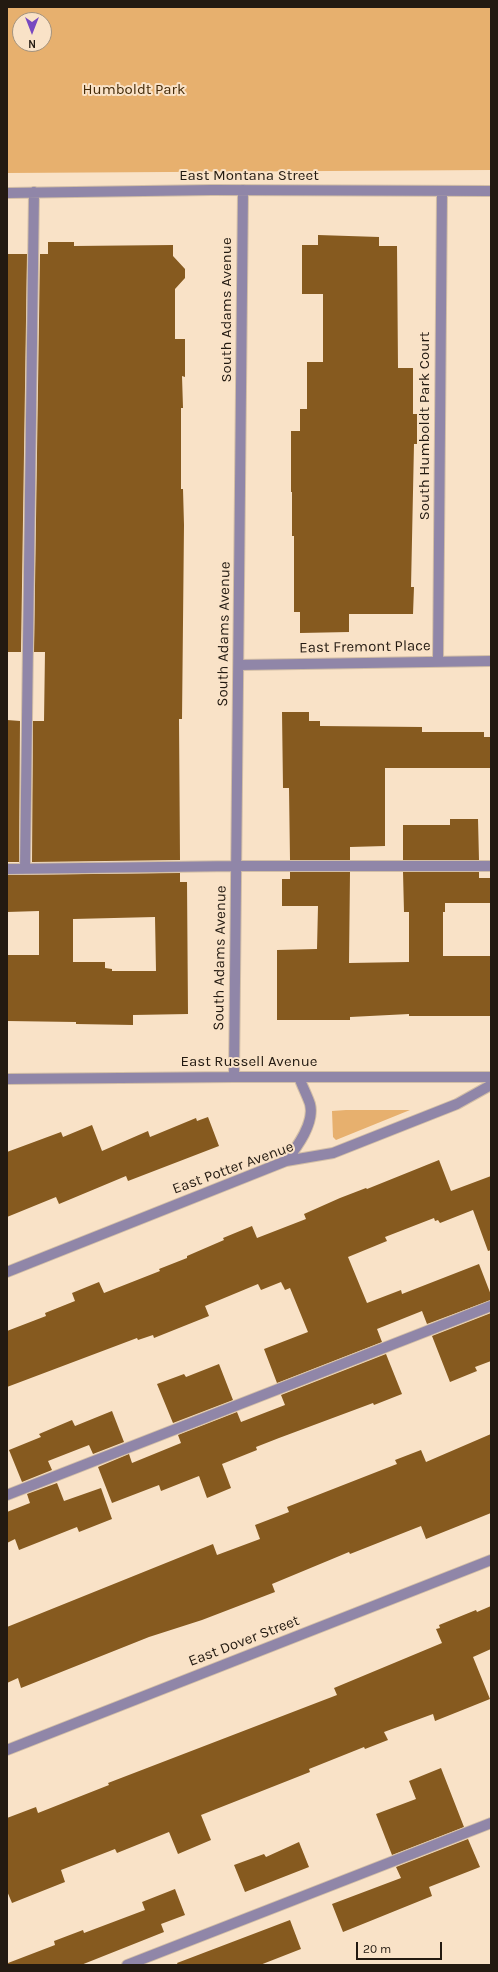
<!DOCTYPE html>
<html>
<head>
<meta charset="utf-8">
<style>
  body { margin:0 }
  #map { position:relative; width:498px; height:1972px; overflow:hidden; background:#f9e2c7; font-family:Karla,sans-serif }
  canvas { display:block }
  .frame { position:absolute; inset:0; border:8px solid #231a11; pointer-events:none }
  .north { position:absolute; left:12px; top:12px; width:40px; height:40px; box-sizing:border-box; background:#f9e2c7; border:1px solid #a3927e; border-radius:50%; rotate:180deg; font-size:11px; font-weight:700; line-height:16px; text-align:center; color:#231a11 }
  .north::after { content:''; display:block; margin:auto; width:14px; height:18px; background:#7848c0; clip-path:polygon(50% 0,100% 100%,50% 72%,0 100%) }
  .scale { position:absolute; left:356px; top:1942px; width:86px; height:18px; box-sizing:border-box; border:2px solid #231a11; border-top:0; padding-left:5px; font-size:12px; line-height:14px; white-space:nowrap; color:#231a11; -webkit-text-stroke:3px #f9e2c7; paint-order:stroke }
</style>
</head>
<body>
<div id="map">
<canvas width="498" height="1972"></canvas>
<div class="frame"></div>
<div class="north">N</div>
<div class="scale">20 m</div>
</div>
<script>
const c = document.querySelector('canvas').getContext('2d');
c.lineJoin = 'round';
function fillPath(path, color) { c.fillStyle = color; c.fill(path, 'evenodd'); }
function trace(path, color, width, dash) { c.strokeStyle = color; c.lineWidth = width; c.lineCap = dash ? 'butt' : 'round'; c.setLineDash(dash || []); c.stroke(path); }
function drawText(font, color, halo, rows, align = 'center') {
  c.font = font + ' Karla,sans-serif'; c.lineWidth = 4; c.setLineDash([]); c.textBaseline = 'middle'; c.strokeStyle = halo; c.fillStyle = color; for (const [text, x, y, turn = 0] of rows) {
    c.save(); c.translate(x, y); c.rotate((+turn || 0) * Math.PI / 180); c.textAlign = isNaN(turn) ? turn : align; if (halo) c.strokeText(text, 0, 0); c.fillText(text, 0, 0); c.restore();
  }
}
const green = new Path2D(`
  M7,7H491V170L7,173ZM20,20H44V44H20Z
  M346,1110H410L336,1140L333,1137L332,1111Z`);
const building = new Path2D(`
  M318,235L379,237V246H397L398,368H413V414H417V444H414L411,587H414L413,614H349V632L300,633V612H294V536H292V492H291V431H300V409H307V362H323V294H302V245H318Z
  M48,242H74V246L173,245V256L185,269V278L175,289V339H185V377L182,376L183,408H181V489H183L184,525L182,719H179L180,860L32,862L33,721H44L45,652H34L40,254H48Z
  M7,254H27L21,652H7Z
  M282,712H309V721H320V726L422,727V732H484V737H491V768H385V846L350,847V860H290L289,788H283Z
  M7,720L20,721L19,862H7Z
  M450,819H478L479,860H403V825H450Z
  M290,872H350L349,963L409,962V912H404L403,872H479V878H491V903H445V912H443V956H491V1016H409V1014L350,1017V1020H277V950L317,949L318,906H282V879H290Z
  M180,873V882H187L188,1014L133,1015V1025L76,1024V1022L7,1021V955H39V911L7,912V875ZM155,917L156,971H112V969L105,968V962H73V919Z
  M208,1117L219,1146L128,1181L126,1176L59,1204L56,1197L7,1217V1152L61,1132L63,1137L92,1125L102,1151L148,1131L150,1137L196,1118L197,1121Z
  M439,1160L451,1191L491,1176V1250L488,1251L473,1210L440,1223L438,1220L435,1221L434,1218L385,1237L387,1241L348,1257L367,1303L401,1290L402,1294L479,1264L491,1295V1300L427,1324L422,1311L377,1329L382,1342L277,1383L264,1349L308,1332L290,1288L285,1290L281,1282L261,1290L258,1284L205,1306L209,1316L154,1338L153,1335L138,1340L137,1338L7,1387V1331L46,1316L45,1313L75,1301L72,1293L99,1282L104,1293L160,1271L159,1269L187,1258V1256L224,1240L223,1238L252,1226L257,1238L306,1219L304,1214L340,1198L366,1188L367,1189Z
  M491,1313V1361L475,1367L477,1371L450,1382L432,1336Z
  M386,1354L402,1394L374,1405L373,1403L279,1438L256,1447L257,1450L222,1464L231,1488L207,1498L199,1476L161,1491L159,1485L112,1503L98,1467L129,1454L132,1463L181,1443L178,1435L237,1412L241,1422L285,1405L281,1395Z
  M219,1364L233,1400L173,1423L157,1384L184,1374L186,1377Z
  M112,1411L124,1442L93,1454L89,1445L48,1461L52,1470L22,1482L9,1450L41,1437L39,1434L72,1420L75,1426Z
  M491,1434V1513L426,1539L421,1526L350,1554L349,1552L272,1584L275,1592L202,1620L149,1637L21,1688L18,1678L7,1683V1627L213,1544L217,1555L260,1539L255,1525L289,1512L287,1507L397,1464L395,1460L421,1450L426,1462Z
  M57,1483L64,1501L101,1488L112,1519L79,1532L77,1527L19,1550L15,1539L7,1543V1512L30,1503L27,1494Z
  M491,1606V1649L473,1657L490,1699L435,1721L433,1714L384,1732L388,1740L365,1749L364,1747L309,1769L310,1772L201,1815L211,1840L178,1854L169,1832L117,1853L115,1849L61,1870L65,1882L12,1903L7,1891V1818L36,1807L38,1813L109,1785L108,1783L337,1695L334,1688L442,1643L436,1629L440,1628L439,1625L476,1610L477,1612Z
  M441,1768L464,1827L392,1855L376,1814L416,1799L409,1781Z
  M468,1839L480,1867L429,1887L432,1896L343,1932L332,1904L401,1878L396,1867Z
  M299,1842L309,1867L245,1892L234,1865L264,1854L266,1857Z
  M175,1889L185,1915L161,1924L164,1932L81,1965H8V1963L55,1945L54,1941L83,1930L84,1933L145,1910L142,1902Z
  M290,1920L301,1949L260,1965H178L177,1963Z`);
const minor = new Path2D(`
  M7,193L212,190L491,191
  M438,661L442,191
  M239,665L491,661
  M7,869L236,866H491
  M25,869L34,192
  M234,1077L243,190
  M7,1079L234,1077H491
  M286,1161C297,1147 315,1123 310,1104C307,1095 302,1086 299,1077
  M7,1272L286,1161L333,1153L457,1104L491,1085
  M7,1495L491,1306
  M7,1750L491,1560
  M127,1965L491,1823`);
const parkNames = [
  ["Humboldt Park",134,90]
];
const streetNames = [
  ["East Montana Street",249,176],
  ["South Adams Avenue",227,310,-90],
  ["South Humboldt Park Court",425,426,-90],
  ["South Adams Avenue",224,634,-89],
  ["East Fremont Place",365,647,-1],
  ["South Adams Avenue",220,958,-89],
  ["East Russell Avenue",249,1062],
  ["East Potter Avenue",233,1168,-20],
  ["East Dover Street",244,1641,-21]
];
fillPath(green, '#e7b06e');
fillPath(building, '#865a1f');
trace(minor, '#d2bea6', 12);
trace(minor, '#9086a8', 10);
drawText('15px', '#432a08', '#f9e2c7', parkNames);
drawText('15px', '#231a11', '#f9e2c7', streetNames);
</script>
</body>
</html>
